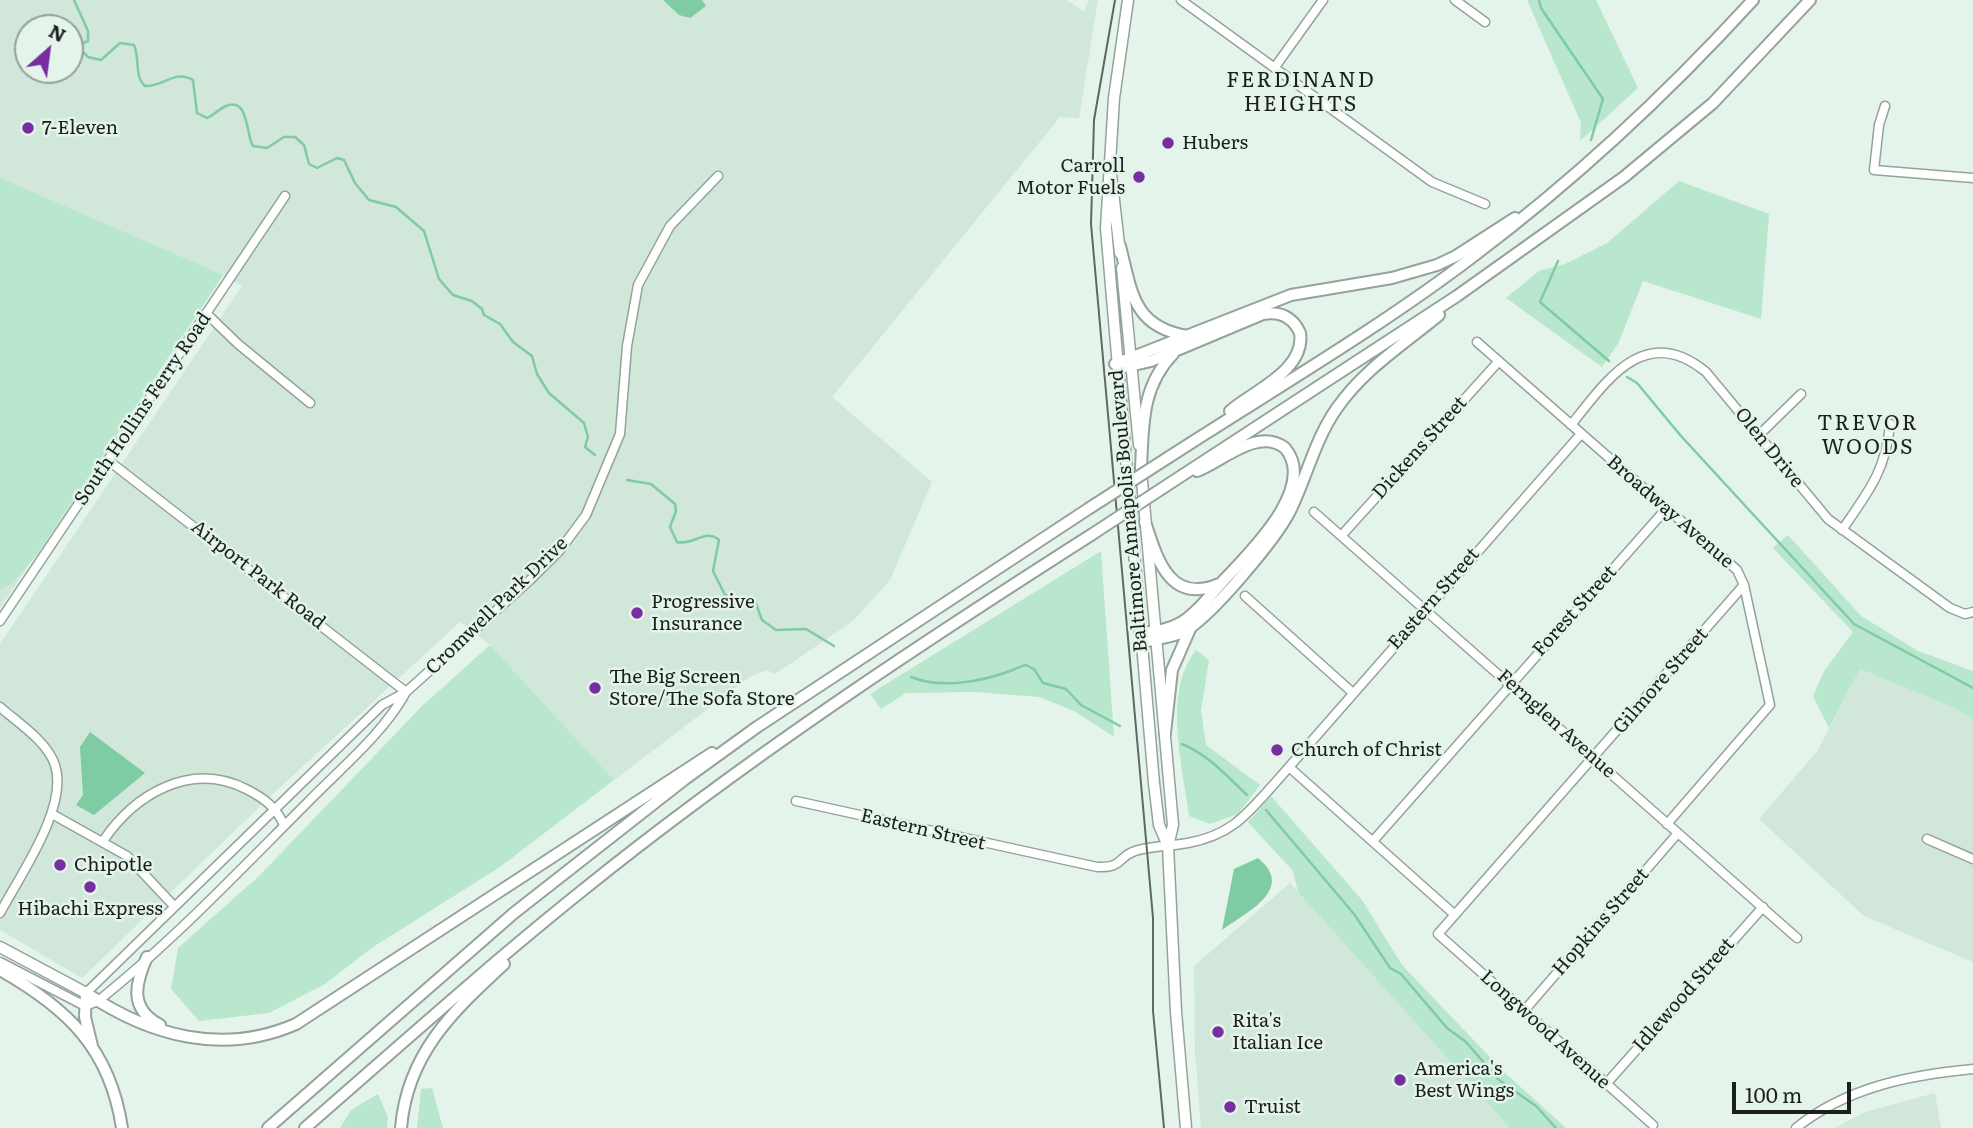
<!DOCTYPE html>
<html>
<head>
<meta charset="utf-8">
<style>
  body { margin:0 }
  #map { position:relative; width:1973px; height:1128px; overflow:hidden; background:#e4f4eb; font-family:Literata,serif }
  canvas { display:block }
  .north { position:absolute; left:14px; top:14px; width:70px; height:70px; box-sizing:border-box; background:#e4f4eb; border:2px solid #949f99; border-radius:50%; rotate:28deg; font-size:19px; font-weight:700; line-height:28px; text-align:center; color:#1b201d }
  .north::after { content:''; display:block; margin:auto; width:24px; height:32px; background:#762ea1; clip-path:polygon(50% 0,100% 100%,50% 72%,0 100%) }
  .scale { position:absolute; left:1732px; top:1082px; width:119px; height:32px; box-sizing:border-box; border:4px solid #1b201d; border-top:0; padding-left:9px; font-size:21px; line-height:24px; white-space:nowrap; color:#1b201d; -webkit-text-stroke:5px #e4f4eb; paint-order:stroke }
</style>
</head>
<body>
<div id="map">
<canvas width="1973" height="1128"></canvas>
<div class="north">N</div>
<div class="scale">100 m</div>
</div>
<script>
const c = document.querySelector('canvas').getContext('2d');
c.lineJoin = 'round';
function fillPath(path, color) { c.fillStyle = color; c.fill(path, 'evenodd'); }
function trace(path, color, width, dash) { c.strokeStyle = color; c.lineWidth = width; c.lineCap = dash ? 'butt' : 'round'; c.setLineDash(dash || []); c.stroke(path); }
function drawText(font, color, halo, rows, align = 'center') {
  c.font = font + ' Literata,serif'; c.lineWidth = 5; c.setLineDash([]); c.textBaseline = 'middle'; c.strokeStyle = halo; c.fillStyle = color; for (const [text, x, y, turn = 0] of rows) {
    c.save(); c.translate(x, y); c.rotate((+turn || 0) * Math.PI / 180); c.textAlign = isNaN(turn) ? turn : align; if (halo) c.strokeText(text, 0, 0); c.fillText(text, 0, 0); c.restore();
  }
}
const built = new Path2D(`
  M0,0H1066L1084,11L1089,0H1098L1079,118L1060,117L832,397L932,482L890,580L853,621L775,674L767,670L750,677L614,780L490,645L460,622L277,790L82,978L0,930V644L242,286L223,276L0,608ZM28,28H70V70H28Z
  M1860,669L1957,709L1973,719V962L1864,916L1759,819L1818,750Z
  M1290,883L1298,892L1510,1128H1201L1195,1051L1194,966Z
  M1935,1093L1941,1128H1835L1865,1112Z`);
const green = new Path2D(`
  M1527,0H1596L1638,88L1580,141L1581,123Z
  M0,178L223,275L37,555L12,583L0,590Z
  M1679,181L1769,214L1761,319L1643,281L1619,342L1602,367L1506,298L1539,271L1565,264L1607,243Z
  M1788,535L1861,616L1918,651L1973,671V719L1957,709L1860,669L1829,728L1813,696L1824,671L1853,632L1773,548Z
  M1101,551L1114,737L1076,712L1039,697L975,692L906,693L881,709L870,694Z
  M490,645L614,780L500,867L373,947L325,984L269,1013L199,1021L171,989L178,948L260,875L421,707Z
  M1196,650L1209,660L1201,710L1206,745L1260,785L1238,814L1210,824L1189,816C1183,765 1162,693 1196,650Z
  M1271,796L1362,900L1402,965L1504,1072L1566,1128H1510L1298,892L1293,871L1248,822Z
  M432,1088L443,1128H417L421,1089Z
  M378,1094L388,1117L387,1128H340L351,1110Z`);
const water = new Path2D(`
  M663,0H702L706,6L690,18L679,15Z
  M90,732L145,773L94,815L76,805L83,795L80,747Z
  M1258,858C1296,889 1247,912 1222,930L1234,869Z`);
const stream = new Path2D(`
  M74,0L88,31V41L81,44L80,49L88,57L101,60L120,43L134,45C140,58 134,76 145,86C163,87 175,69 193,80L197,113L207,118C214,115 219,109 226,106C249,96 246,136 253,146L267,148L284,137H295L304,145L309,164L317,168L337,158L344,160L355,183L369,200L396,207L424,231L439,279L453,295L472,301L482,309L484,315L500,324L513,342L532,356L537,374L549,393L584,423L588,437L585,447L595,455
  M1539,0L1541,8L1603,99L1591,140
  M1558,261L1540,302L1609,361
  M1627,377L1637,383L1681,436L1854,624L1973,688
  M627,480L651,484L675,504L676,511L670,527L677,542C693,546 706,528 719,540L713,571L725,595L755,601L762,620L776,630L806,629L834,646
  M911,677C940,689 981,682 1010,671C1016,669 1020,666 1026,665L1034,669L1043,683L1066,689L1081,705L1120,726
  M1182,744C1207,754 1227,776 1247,795
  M1266,810L1354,914L1390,968L1401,974L1447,1028L1466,1042L1499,1080L1536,1106L1556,1128`);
const minor = new Path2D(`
  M1181,0L1432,182L1485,204
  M1455,0L1485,22
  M1275,67L1323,0
  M1885,106L1879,125L1874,170L1973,178
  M207,314L238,344L310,403
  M1477,342L1737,570L1744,585L1770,705L1667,824
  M1571,425C1607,380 1645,322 1706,372L1828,519L1950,608L1965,614L1973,612
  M1758,436L1801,394
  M109,461L406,692
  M1314,512L1797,938
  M1842,530C1868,492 1886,471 1890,424
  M1342,535L1499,361
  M1245,596L1353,693
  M0,621L285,196
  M0,707C18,723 47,741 55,765C69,807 19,877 0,913
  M1289,767L1455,915
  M796,801L1097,867C1124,868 1117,857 1135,851C1151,846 1171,846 1188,843C1232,835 1247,814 1275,783L1581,434
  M52,814L127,856L174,906
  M1927,839L1973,859
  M103,841C135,794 190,761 246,789C264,798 276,807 284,825
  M1373,841L1666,509
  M0,962L85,1006L98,1001C173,941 240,870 307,803C341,768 383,734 406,692
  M86,993L382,705L406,692L530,580L560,550L586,515L620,434L627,346L638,285L670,226L718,176
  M1523,1012L1678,833
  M1606,1084L1763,907
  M1653,1125L1438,934L1744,585
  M1796,1128C1847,1087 1910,1075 1973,1069`);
const major = new Path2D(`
  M1128,0L1114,98L1106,228L1154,783L1159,825L1168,846
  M1111,174L1120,253
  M1122,268L1139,445
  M1141,470L1173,825L1168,846L1176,1012L1186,1128
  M0,947L86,993`);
const highway = new Path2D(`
  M1120,246C1132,293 1133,327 1188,336
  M1115,364L1291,295L1392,278L1437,265L1456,256L1515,218
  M1125,367L1151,361L1263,314C1280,311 1293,317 1300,333C1306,370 1253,391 1230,411
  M1169,457C1271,391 1378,329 1475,255C1576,179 1668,93 1753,0
  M1141,469C1143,427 1141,387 1173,354
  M1172,482L1457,296L1624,177L1713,103L1810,0
  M1145,522C1157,558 1169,605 1219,584
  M1140,633C1155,632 1169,630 1182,622C1198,612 1211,594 1224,580C1250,552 1318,487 1285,448C1258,427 1223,461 1197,471
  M1141,642C1155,639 1170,638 1183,632C1209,619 1278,537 1291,509C1307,476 1315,439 1337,408C1364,369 1403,345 1439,315
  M1165,733L1172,670L1190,629
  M147,957C135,984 129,1009 160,1025
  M0,970C67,1008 110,1048 122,1128
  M92,1046L85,1017L86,993C150,1036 223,1056 296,1024L712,753
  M268,1128L514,913L685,779L757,727L1088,509
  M305,1128C397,1048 488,966 583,890C744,760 917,646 1091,535
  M401,1128C407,1054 453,1011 504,964`);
const tram = new Path2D(`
  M1115,0L1094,120L1091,224L1153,918V1011L1164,1128`);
const highwayBridge = new Path2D(`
  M1088,509L1169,457
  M1091,535L1172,482`);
const markers = [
  [28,128,7,"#762ea1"],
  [1168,143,7,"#762ea1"],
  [1139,177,7,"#762ea1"],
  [637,613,7,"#762ea1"],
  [595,688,7,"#762ea1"],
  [1277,750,7,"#762ea1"],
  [60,865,7,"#762ea1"],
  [90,887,7,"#762ea1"],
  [1218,1032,7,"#762ea1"],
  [1400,1080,7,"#762ea1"],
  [1230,1107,7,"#762ea1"]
];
const poiNames = [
  ["7-Eleven",42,128],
  ["Hubers",1182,143],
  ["Carroll",1125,166,"right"],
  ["Motor Fuels",1125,188,"right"],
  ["Progressive",651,602],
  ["Insurance",651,624],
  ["The Big Screen",609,677],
  ["Store/The Sofa Store",609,699],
  ["Church of Christ",1291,750],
  ["Chipotle",74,865],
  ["Hibachi Express",90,909,"center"],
  ["Rita's",1232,1021],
  ["Italian Ice",1232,1043],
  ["America's",1414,1069],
  ["Best Wings",1414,1091],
  ["Truist",1244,1107]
];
const streetNames = [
  ["South Hollins Ferry Road",143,409,-56],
  ["Dickens Street",1420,448,-48],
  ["Olen Drive",1769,448,51],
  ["Baltimore Annapolis Boulevard",1129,511,-95],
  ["Broadway Avenue",1670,512,41],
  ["Airport Park Road",258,575,38],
  ["Eastern Street",1434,599,-49],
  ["Cromwell Park Drive",497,606,-44],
  ["Forest Street",1575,611,-48],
  ["Gilmore Street",1661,681,-49],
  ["Fernglen Avenue",1556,724,42],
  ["Eastern Street",923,830,13],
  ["Hopkins Street",1601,922,-49],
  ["Idlewood Street",1684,995,-49],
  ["Longwood Avenue",1545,1030,42]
];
const neighbourhoodNames = [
  ["FERDINAND",1301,81],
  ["HEIGHTS",1301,105],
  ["TREVOR",1868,424],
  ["WOODS",1868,448]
];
fillPath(built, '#d0e7da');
fillPath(green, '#b8e7cd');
fillPath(water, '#7fcba4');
trace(stream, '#7fcba4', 2.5);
trace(minor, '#94a39a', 11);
trace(major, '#94a39a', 13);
trace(highway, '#94a39a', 14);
trace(minor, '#fff', 8);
trace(major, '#fff', 10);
trace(highway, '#fff', 10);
trace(tram, '#5e6762', 2);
trace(highwayBridge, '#94a39a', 14, []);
trace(highwayBridge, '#fff', 10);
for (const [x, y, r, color] of markers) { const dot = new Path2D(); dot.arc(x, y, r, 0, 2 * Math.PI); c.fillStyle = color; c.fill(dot); trace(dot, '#e4f4eb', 2.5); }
drawText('19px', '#1b201d', '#e4f4eb', poiNames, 'left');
drawText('19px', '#1b201d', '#e4f4eb', streetNames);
c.letterSpacing = '2px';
drawText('21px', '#1b201d', '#e4f4eb', neighbourhoodNames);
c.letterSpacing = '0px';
</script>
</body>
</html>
